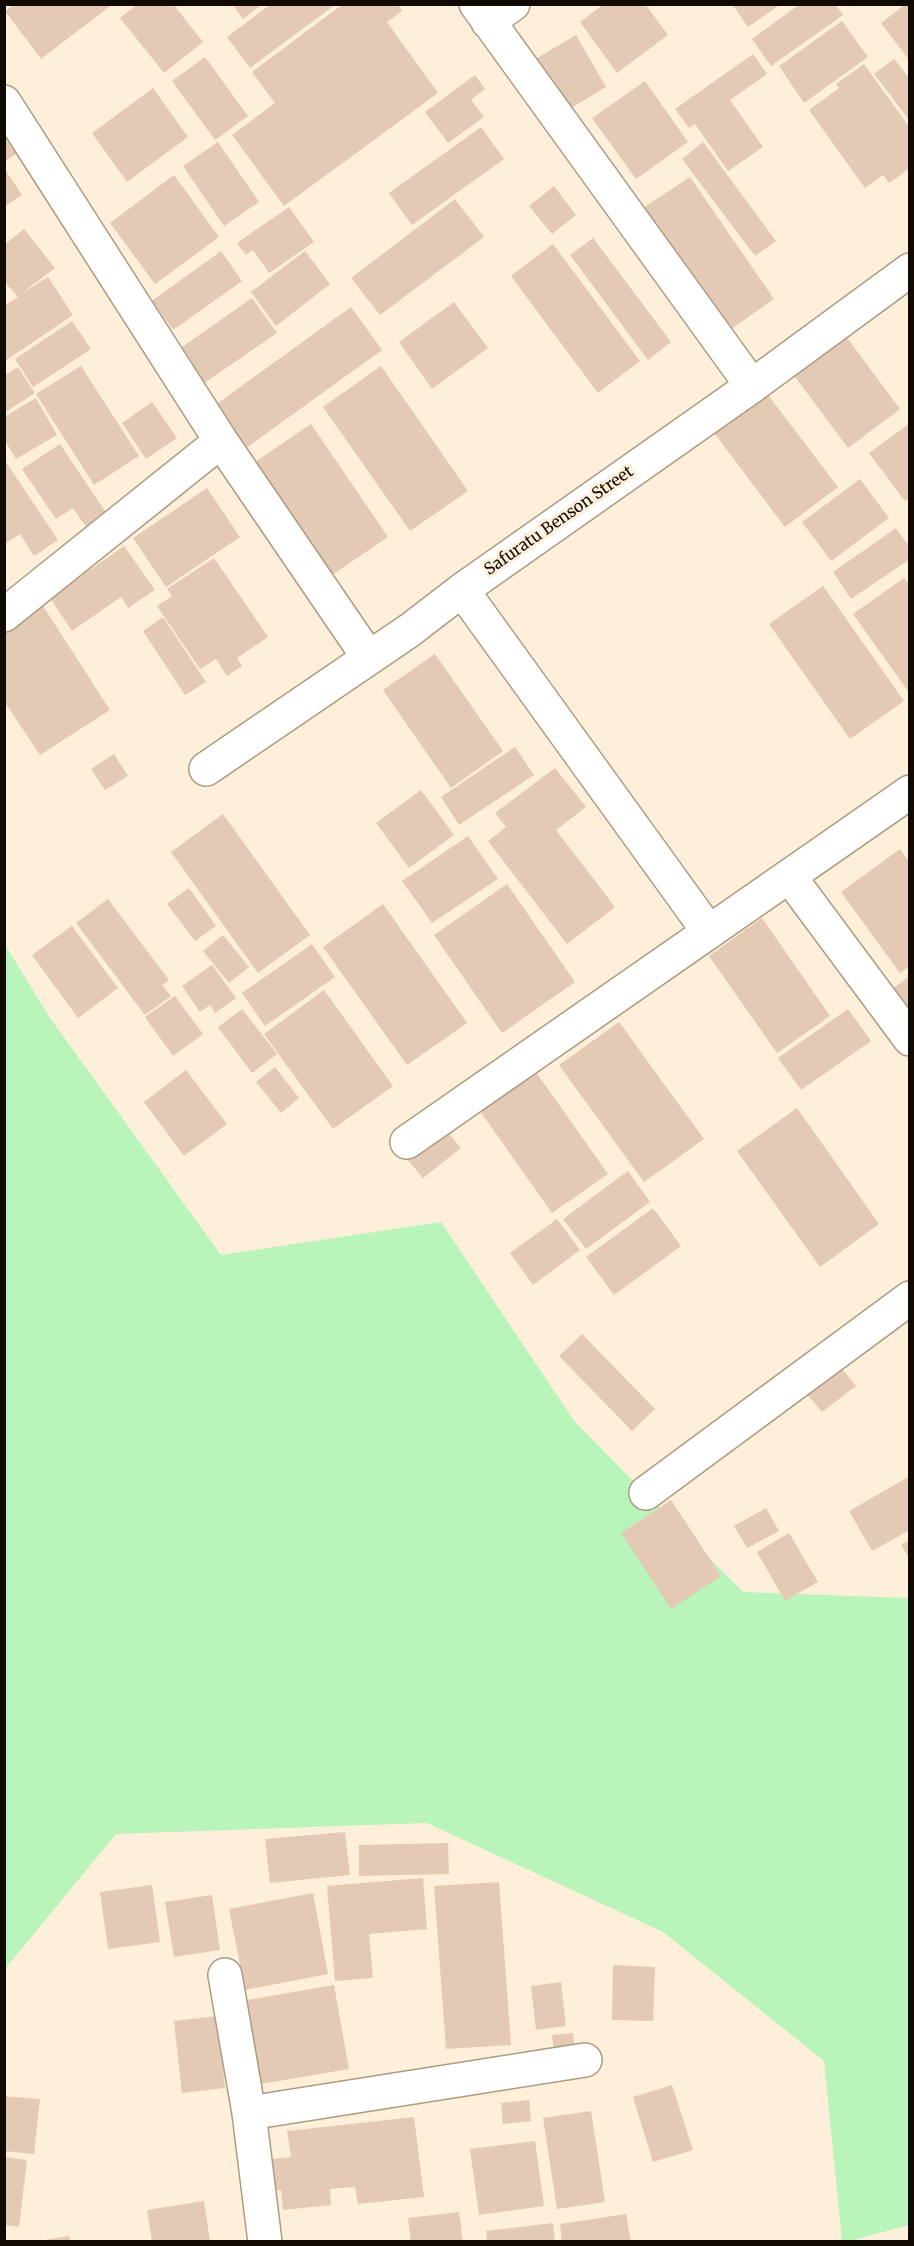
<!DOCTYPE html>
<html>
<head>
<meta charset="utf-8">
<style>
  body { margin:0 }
  #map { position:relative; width:914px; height:2246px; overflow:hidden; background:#fdefd9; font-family:Merriweather,serif }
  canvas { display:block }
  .frame { position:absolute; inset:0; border:6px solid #100a03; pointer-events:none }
</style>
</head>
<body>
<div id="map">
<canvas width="914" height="2246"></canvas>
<div class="frame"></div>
</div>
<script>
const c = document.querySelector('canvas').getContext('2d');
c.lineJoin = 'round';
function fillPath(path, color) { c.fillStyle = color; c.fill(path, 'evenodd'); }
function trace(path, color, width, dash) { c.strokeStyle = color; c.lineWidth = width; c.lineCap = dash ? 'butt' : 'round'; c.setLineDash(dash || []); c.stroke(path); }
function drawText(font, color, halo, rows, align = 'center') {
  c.font = font + ' Merriweather,serif'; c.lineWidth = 6; c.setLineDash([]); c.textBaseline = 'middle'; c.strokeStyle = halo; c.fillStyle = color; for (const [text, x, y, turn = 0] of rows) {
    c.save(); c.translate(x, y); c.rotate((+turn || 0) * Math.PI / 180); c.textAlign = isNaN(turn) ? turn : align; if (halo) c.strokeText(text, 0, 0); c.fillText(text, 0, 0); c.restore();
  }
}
const green = new Path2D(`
  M4,943L50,1018L221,1255L441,1222L575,1422L743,1592L909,1598V2225L850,2241H842L824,2061L663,1932L427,1823L116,1834L5,1969Z`);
const building = new Path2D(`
  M14,4H113L41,59L5,11Z
  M138,4H173L203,42L164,73L120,18Z
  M232,4H262L243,19Z
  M271,4H336L250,68L227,37Z
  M343,4H398L402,11L387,22L438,93L284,206L232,135L275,103L252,72Z
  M604,4H645L668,35L617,73L580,22Z
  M732,4H781L748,27Z
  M800,4H835L843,15L771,66L752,39Z
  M906,4H910V61L881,23Z
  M842,21L868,57L804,103L779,66Z
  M576,35L606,87L563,113L532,61Z
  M753,54L767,74L730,100L763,147L728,171L695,124L689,128L675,109Z
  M205,57L248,116L215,140L172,81Z
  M894,59L910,79V121L874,74Z
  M864,64L910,128V168L889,183L883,175L865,188L809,110L839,88L836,84Z
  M475,75L485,89L471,100L484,117L448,143L425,112Z
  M645,81L688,142L636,179L592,118Z
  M153,88L188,137L127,182L92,133Z
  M481,127L504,159L412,225L389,193Z
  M4,137L16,154L4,162Z
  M218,142L259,202L224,226L183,166Z
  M703,142L776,241L755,256L682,159Z
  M4,168L22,195L4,207Z
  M174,175L219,237L155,284L110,223Z
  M690,177L774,299L727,332L643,208Z
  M554,186L576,215L552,234L529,206Z
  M455,199L484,237L380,315L351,278Z
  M289,207L314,242L269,273L253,250L246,255L237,243Z
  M24,229L55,268L21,294L48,277L73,315L5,361L4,306L18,297L4,281V245Z
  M593,238L671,342L648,360L570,255Z
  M553,244L640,361L598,393L511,276Z
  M221,251L242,281L173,330L152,301Z
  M305,251L330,284L276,326L251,292Z
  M252,298L277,333L200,386L186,367L192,362L182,347Z
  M454,302L488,348L432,389L399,342Z
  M351,307L382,350L242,451L211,408Z
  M72,321L91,349L33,387L15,359Z
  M842,331L900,409L848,448L790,370Z
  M81,366L139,456L94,485L36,394Z
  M381,366L468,491L410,531L323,407Z
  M18,367L35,393L4,413V376Z
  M765,391L838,487L785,527L712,430Z
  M36,398L57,435L16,459L4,439V417Z
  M152,402L177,438L146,459L122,423Z
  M910,423V498L905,501L869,453Z
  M311,424L388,537L329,577L252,464Z
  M60,444L111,520L91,534L73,508L56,519L22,469Z
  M4,459L58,540L34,556L20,534L4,544Z
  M860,479L889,518L831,561L802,522Z
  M207,488L240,537L166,587L133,538Z
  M896,528L910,548V559L851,599L833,572Z
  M124,546L155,590L128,608L121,597L72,631L50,598Z
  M214,558L268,637L237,658L242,666L227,676L216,659L200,669L157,606L172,596L167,589Z
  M904,578L910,585V694L853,614Z
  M823,586L904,701L850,739L769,624Z
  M43,606L110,710L40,755L4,701V631Z
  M163,617L206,682L185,695L143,631Z
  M435,654L503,751L451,788L383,690Z
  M515,747L534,775L459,825L441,797Z
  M114,754L128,776L105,790L91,769Z
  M555,768L586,807L556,830L615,907L567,944L488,841L506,827L495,813Z
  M421,790L454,835L409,868L376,823Z
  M223,814L310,935L258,973L171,852Z
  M468,836L498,879L432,923L402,881Z
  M900,849L910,863V966L900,973L841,892Z
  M507,884L575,982L502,1033L434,935Z
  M189,888L216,926L195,941L167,904Z
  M108,899L169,980L162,985L171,996L145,1015L76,923Z
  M383,904L467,1023L407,1065L323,947Z
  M762,918L830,1016L777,1053L709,956Z
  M72,926L118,988L78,1018L32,955Z
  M223,935L249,967L229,983L203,951Z
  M312,944L335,977L265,1026L242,993Z
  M212,965L236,998L215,1013L210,1005L200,1012L182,986Z
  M910,976V1012L892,989Z
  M324,990L393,1086L333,1129L264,1034Z
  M175,996L203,1034L173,1056L145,1017Z
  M242,1009L277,1054L252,1073L218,1027Z
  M848,1009L871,1041L801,1090L778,1058Z
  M619,1022L704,1139L644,1182L559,1065Z
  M275,1067L299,1098L281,1113L256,1082Z
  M186,1070L227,1124L184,1156L144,1102Z
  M536,1072L608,1174L552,1213L480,1111Z
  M797,1108L879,1224L820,1267L737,1151Z
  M443,1127L461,1148L423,1178L406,1158Z
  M628,1171L650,1202L586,1249L563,1219Z
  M653,1208L681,1246L614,1295L586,1257Z
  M557,1219L580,1250L533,1285L510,1253Z
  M582,1334L655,1409L632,1431L559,1356Z
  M840,1366L856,1386L822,1412L806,1393Z
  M910,1476V1530L872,1551L849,1511Z
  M671,1500L721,1576L671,1609L621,1533Z
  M766,1508L779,1531L747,1548L734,1526Z
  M789,1533L818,1582L785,1601L757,1552Z
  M910,1540V1559L901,1545Z
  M345,1832L350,1875L270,1883L265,1839Z
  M448,1843L449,1874L359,1876V1845Z
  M423,1878L427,1929L369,1934L373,1978L335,1981L327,1886Z
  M499,1882L511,2045L446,2049L434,1886Z
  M152,1885L160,1942L108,1949L100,1892Z
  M313,1893L328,1974L245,1990L229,1909Z
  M212,1895L220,1950L174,1957L165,1902Z
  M613,1965L655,1967L653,2021L612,2020Z
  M561,1982L566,2026L536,2030L531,1986Z
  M334,1985L349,2069L261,2084L247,2000Z
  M217,2016L225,2088L182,2093L174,2021Z
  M573,2033L575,2047L554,2049L552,2035Z
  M672,2085L693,2150L653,2162L633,2097Z
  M4,2096L40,2099L34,2154L4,2151Z
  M529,2100L531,2121L503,2124L501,2103Z
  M591,2111L605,2202L557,2209L543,2118Z
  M414,2117L424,2197L358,2204L355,2187L330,2189L331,2205L283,2210L281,2190L267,2191L263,2160L291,2157L287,2131Z
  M535,2141L544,2206L479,2215L470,2149Z
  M4,2157L27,2160L19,2227L4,2225Z
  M204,2201L210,2242H152L147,2210Z
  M459,2212L463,2242H411L408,2218Z
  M626,2214L631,2242H562L560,2224Z
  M553,2223L555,2242H487L486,2231Z
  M69,2236L70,2242H44V2240Z`);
const street = new Path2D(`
  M476,4L752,386
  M488,22L513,4
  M4,102L221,441L369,658
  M462,590L709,932
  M4,615L221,441
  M206,769L410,630L462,590L752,386L910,270
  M789,876L910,1039
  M407,1142L910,792
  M646,1493L910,1298
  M225,1975L249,2113L265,2242
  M249,2113L585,2060`);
const streetNames = [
  ["Safuratu Benson Street",559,521,-35]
];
fillPath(green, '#b9f4ba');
fillPath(building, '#e4cab5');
trace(street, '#ac9c82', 36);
trace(street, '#fff', 33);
drawText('16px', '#100a03', '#fdefd9', streetNames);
</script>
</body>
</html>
